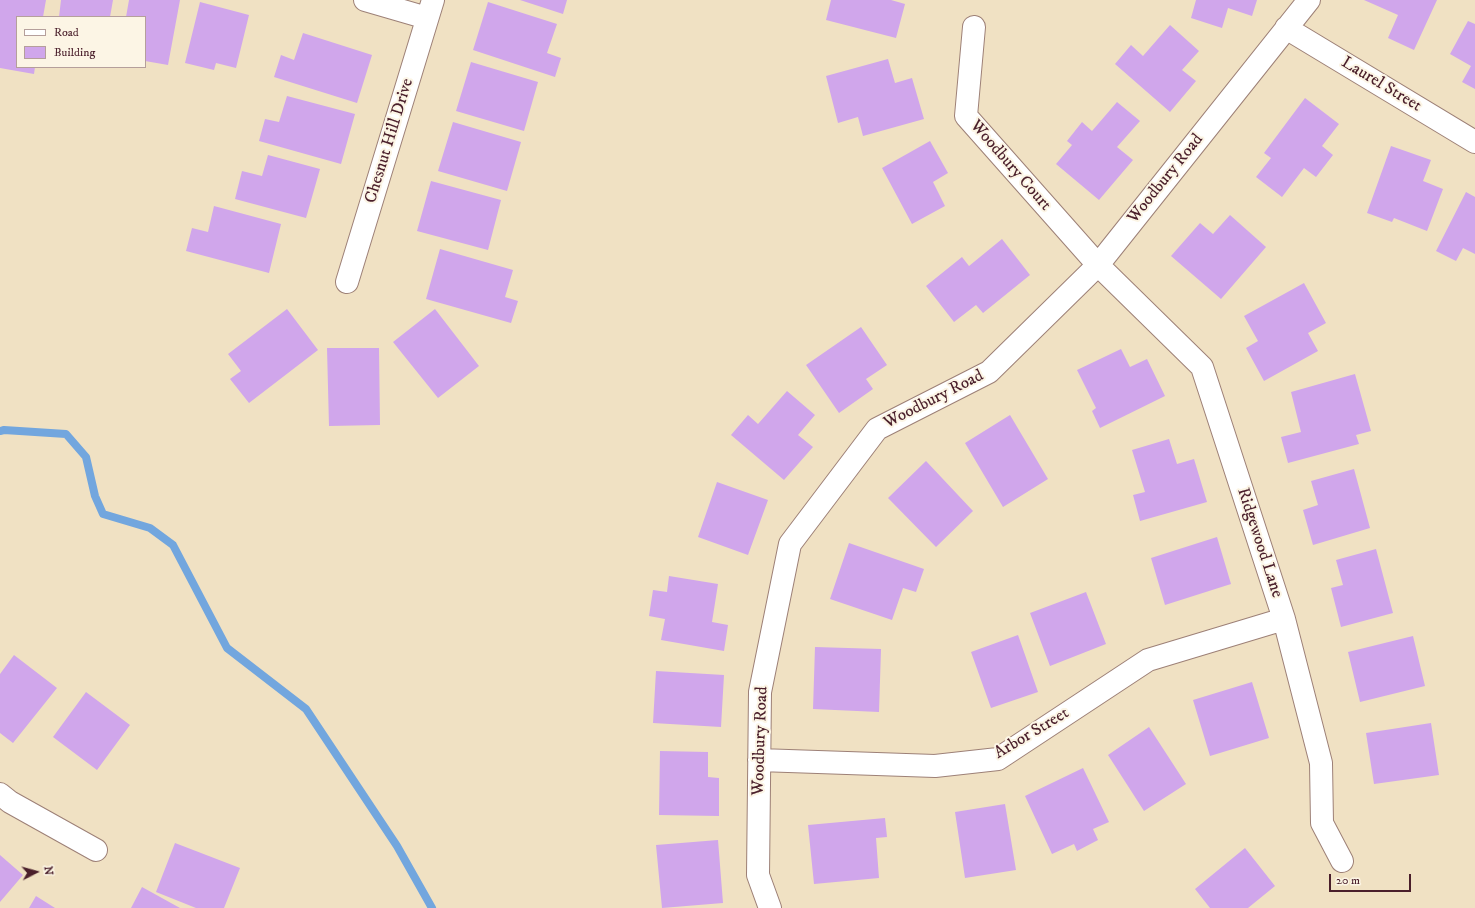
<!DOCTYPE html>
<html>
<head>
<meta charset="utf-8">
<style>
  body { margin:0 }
  #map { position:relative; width:1475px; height:908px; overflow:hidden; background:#f0e1c3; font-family:"IM FELL DW Pica",serif }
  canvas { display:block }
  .legend { position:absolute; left:16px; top:16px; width:130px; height:52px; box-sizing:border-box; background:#fcf5e5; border:1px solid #b59f9b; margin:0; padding:5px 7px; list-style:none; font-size:12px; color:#4a1f2b }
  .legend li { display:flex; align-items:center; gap:8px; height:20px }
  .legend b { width:20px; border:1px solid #b59f9b }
  .north { position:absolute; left:16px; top:852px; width:40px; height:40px; -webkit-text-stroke:3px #fcf5e5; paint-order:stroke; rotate:84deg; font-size:11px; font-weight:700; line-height:16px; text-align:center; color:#4a1f2b }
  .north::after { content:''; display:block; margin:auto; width:14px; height:18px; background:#4a1f2b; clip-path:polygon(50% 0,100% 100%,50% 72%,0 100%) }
  .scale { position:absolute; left:1329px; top:874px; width:82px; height:18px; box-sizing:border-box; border:2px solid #4a1f2b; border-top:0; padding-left:5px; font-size:12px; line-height:14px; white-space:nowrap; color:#4a1f2b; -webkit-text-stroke:3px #fcf5e5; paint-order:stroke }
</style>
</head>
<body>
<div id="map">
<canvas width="1475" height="908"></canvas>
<ul class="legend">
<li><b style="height:5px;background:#fff"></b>Road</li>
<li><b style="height:11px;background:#d0a6eb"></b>Building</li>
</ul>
<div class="north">N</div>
<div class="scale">20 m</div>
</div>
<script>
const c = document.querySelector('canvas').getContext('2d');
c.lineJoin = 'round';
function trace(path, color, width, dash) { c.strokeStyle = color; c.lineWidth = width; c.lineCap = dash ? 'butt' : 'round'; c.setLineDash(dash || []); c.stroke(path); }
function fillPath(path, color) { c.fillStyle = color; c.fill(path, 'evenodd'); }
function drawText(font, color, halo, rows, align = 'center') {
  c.font = font + ' "IM FELL DW Pica",serif'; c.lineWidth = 4; c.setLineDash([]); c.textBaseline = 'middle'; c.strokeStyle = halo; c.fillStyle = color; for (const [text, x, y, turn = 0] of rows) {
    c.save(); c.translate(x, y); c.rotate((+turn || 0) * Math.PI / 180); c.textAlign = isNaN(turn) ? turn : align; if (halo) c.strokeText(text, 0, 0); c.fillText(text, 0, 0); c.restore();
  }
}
const stream = new Path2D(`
  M0,431L4,430L66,434L86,457L95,496L103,514L150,528L173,545L227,648L306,709L397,846L432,908`);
const building = new Path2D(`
  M0,0H46L43,17H17V67H35L34,74L0,68Z
  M61,0H113L110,17H59Z
  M129,0H180L168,65L145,61V17H126Z
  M520,0H567L563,14Z
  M831,0H891L905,4L896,38L826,20Z
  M1196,0H1257L1252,16L1228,8L1222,28L1191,18Z
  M1364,0H1437L1414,50L1388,38L1398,15Z
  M200,2L249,15L236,68L216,63L214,70L185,63Z
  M488,2L557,24L547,53L561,58L555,77L473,50Z
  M1468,21L1475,24V89L1462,82L1471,66L1450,54Z
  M1170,25L1199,51L1182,70L1196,81L1170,112L1115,64L1131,45L1143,56Z
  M303,33L372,55L357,103L274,77L281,55L294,60Z
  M888,59L895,83L912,78L924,119L863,136L858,117L838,123L826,76Z
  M471,62L538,82L524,131L456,111Z
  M287,96L355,114L341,164L259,141L265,119L279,122Z
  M1305,98L1339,124L1322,146L1333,155L1316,177L1304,168L1282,197L1256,177L1271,158L1264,153Z
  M1117,102L1140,121L1117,147L1133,160L1099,200L1056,164L1072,145L1067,141L1082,122L1092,131Z
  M453,122L521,142L507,191L438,171Z
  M930,141L948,173L933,182L945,206L912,224L882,168Z
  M1391,146L1431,160L1423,181L1443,189L1427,231L1394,218L1392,222L1367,213Z
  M268,155L320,169L306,218L235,199L242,171L262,176Z
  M431,181L501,200L488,250L417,231Z
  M1466,192L1475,197V254L1463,248L1456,261L1436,251Z
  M214,206L281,224L269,273L186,251L192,228L208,232Z
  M1230,215L1266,247L1221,299L1171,256L1200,223L1213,234Z
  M1002,239L1030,275L983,313L976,305L954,322L926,286L962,257L969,266Z
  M440,249L513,270L505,297L518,301L511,323L426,299Z
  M1304,283L1326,323L1308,333L1318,351L1264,381L1246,348L1258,341L1244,316Z
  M287,309L318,350L249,403L230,379L241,371L228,354Z
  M435,309L479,366L438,398L393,342Z
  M861,327L887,365L866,379L873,389L839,413L806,365Z
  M327,348H379L380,425L329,426Z
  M1121,349L1130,367L1147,359L1165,396L1100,428L1092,411L1096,408L1077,370Z
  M1355,374L1371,431L1356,435L1359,444L1288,463L1281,437L1301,432L1291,392Z
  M787,391L815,415L798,435L813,447L784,480L731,435L748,415L758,424Z
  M1010,415L1048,479L1003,507L965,443Z
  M1169,439L1177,464L1194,459L1207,502L1140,521L1133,495L1145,492L1132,450Z
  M926,461L973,511L936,547L888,498Z
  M1354,469L1370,528L1313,545L1303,510L1318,505L1311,481Z
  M717,482L768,500L748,555L698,537Z
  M1217,537L1231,584L1165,605L1151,558Z
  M849,543L924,569L916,592L903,588L892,620L830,599Z
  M1376,549L1393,613L1341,627L1331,588L1343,585L1336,560Z
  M669,576L718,584L712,622L728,625L724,651L661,640L665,619L649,616L653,590L667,592Z
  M1086,592L1106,644L1050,666L1030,613Z
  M1018,635L1038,692L991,708L971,652Z
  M1413,636L1425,686L1360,702L1348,652Z
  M815,647L881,649L879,712L813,709Z
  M14,655L57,688L13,743L0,733V674Z
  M656,671L724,675L721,727L653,723Z
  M1252,682L1269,738L1210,756L1193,700Z
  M86,692L130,725L97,770L53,737Z
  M1431,723L1439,775L1374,784L1366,733Z
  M1149,727L1186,784L1144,811L1108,755Z
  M660,751L708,752V777L719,778V816L659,815Z
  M1083,768L1109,822L1093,829L1098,840L1077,851L1074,844L1052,854L1025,796Z
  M1005,804L1016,870L965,878L955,812Z
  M885,818L887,837L876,838L879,878L814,884L808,825Z
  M718,840L723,903L662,908L656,845Z
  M175,843L240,868L224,908H196L156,892Z
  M1245,848L1275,886L1248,908H1210L1195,889Z
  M0,855L23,875L0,902Z
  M142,887L180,908H131Z
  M36,896L55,908H29Z`);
const minor = new Path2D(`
  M365,0L427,18
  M974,27L966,116L1098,265L1202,367L1284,619L1321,763L1322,823L1342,861
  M1286,28L1475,142
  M347,282L433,0
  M759,760L935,766L998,759L1148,660L1284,619
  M0,794L10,802L96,850
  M770,908L758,875L760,692L790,544L877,429L989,372L1098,265L1309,0`);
const streetNames = [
  ["Laurel Street",1381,85,31],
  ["Chesnut Hill Drive",390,141,-73],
  ["Woodbury Court",1010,166,49],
  ["Woodbury Road",1166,179,-51],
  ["Woodbury Road",934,400,-27],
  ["Ridgewood Lane",1259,543,72],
  ["Arbor Street",1032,734,-31],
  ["Woodbury Road",761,741,-88]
];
trace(stream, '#72a6de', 8);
fillPath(building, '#d0a6eb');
trace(minor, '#9d8077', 24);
trace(minor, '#fff', 22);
drawText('17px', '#4a1f2b', '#fcf5e5', streetNames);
</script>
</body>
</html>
